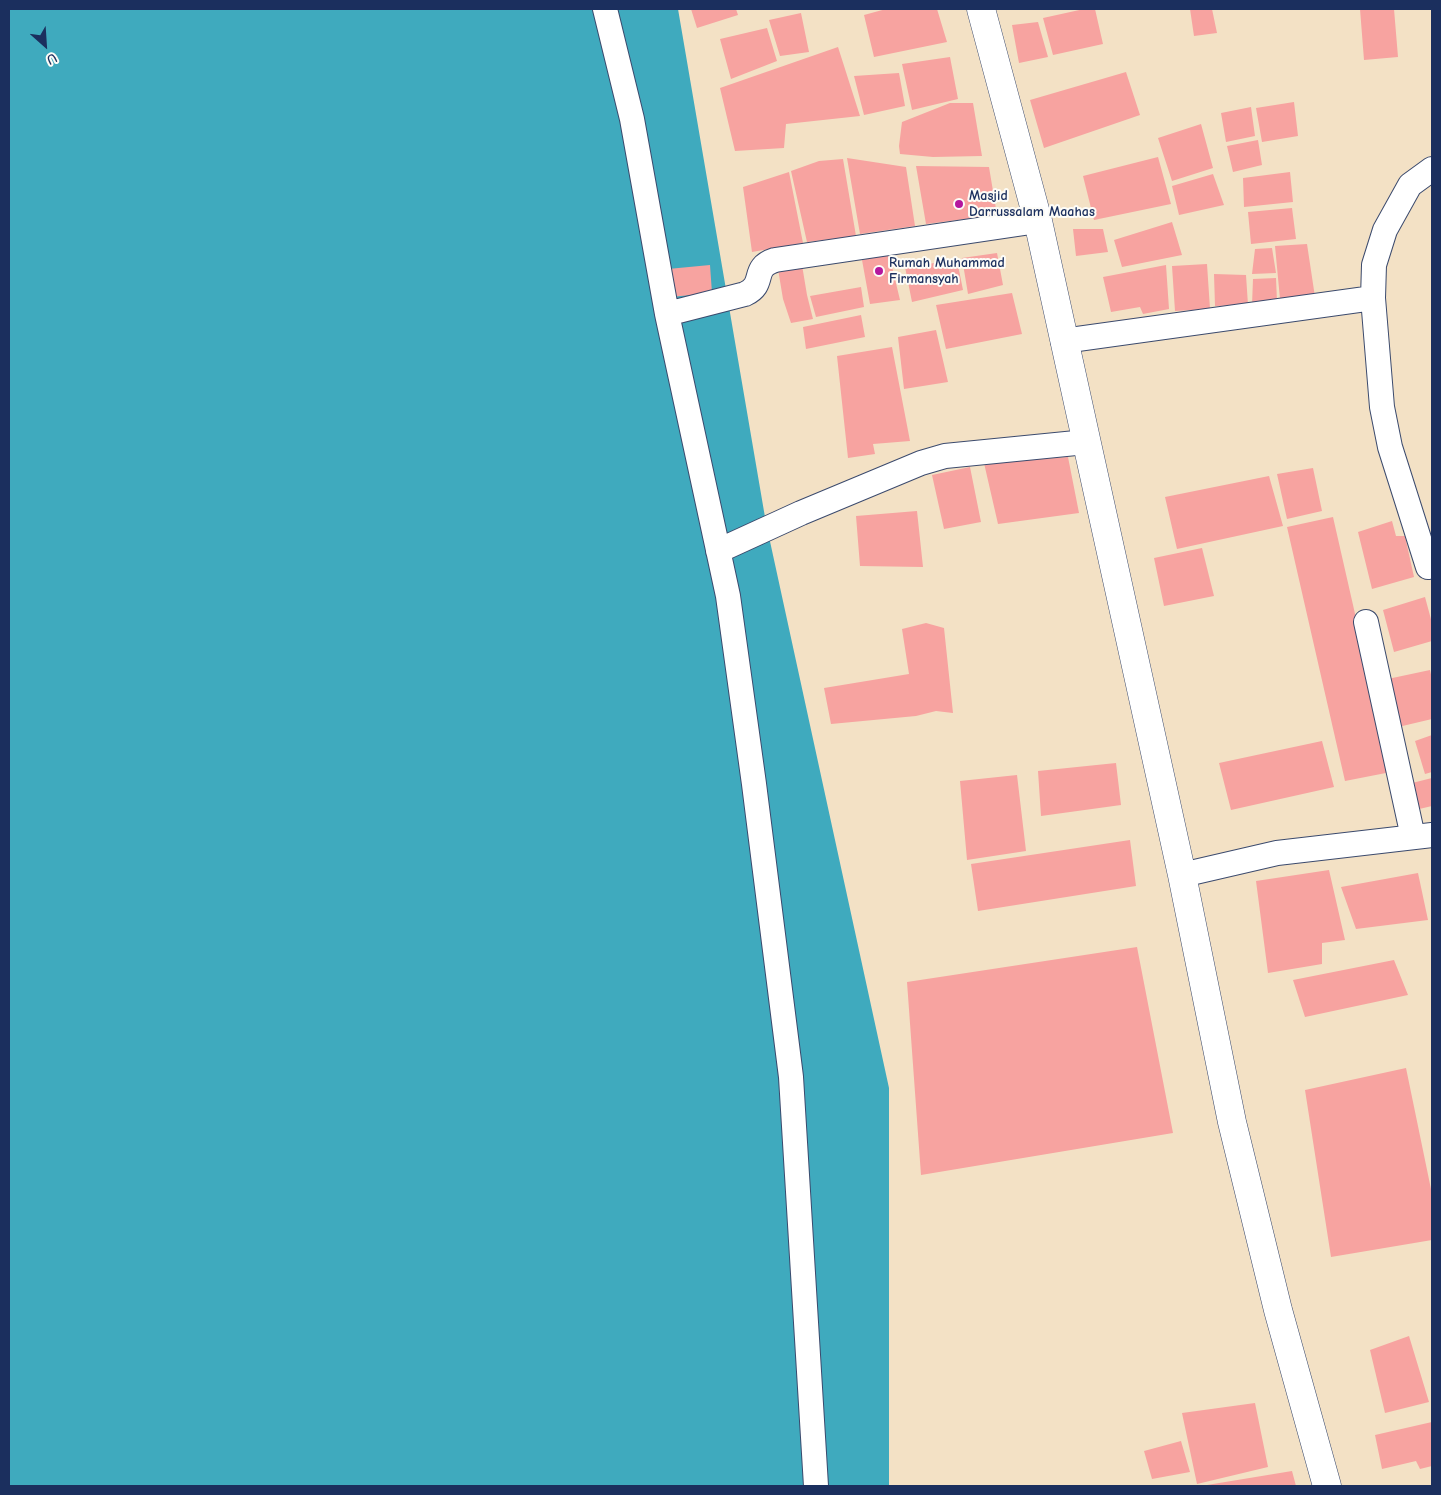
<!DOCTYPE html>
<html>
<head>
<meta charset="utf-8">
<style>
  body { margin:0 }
  #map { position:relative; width:1441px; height:1495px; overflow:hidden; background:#f3e1c5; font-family:"Comic Neue",sans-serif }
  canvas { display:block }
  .frame { position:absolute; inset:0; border:10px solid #1b2f5e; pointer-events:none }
  .north { position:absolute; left:20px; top:20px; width:50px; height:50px; -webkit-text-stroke:4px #fdfcf7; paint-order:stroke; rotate:154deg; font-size:14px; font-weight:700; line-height:20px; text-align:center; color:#1b2f5e }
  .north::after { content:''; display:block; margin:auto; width:18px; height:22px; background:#1b2f5e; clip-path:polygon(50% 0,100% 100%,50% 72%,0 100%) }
</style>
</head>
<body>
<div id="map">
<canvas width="1441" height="1495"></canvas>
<div class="frame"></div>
<div class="north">U</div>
</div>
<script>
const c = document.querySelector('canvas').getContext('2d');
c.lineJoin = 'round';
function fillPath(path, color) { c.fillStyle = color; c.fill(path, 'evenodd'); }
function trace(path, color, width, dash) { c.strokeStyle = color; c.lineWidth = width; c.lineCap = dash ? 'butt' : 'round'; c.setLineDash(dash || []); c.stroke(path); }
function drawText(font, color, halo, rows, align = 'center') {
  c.font = font + ' "Comic Neue",sans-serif'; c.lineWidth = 4; c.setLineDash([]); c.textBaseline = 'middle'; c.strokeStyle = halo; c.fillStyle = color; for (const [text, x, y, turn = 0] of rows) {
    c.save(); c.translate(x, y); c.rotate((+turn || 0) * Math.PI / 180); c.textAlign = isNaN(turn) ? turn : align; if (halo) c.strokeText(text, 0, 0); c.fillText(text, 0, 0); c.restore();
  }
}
const water = new Path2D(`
  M9,9H678L766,523L889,1088V1486H9Z`);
const building = new Path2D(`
  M691,9H736L738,15L697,28Z
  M886,9H937L947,42L874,57L864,15Z
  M1084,9H1095L1103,44L1053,55L1043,18Z
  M1190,9H1212L1217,33L1194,36Z
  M1360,9H1394L1398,57L1364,60Z
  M801,13L809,52L780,56L769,20Z
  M1038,22L1048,57L1019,63L1012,25Z
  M767,28L777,61L731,79L720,39Z
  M838,47L860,116L786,124L784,148L735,151L720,88Z
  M950,57L958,99L912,110L902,64Z
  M1126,72L1140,115L1044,148L1030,100Z
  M899,73L905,106L864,115L854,76Z
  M1294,102L1298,136L1262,142L1256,108Z
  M950,103H973L982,156L933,157L900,154L899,146L902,122Z
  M1251,107L1255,136L1226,142L1221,113Z
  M1201,124L1213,168L1172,181L1158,138Z
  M1258,140L1262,165L1233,172L1227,146Z
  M1158,157L1171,204L1094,220L1083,176Z
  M847,158L906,167L915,226L860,234Z
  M843,159L856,236L807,242L791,171L819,161Z
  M916,166L989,167L997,215L926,224Z
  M789,172L803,243L752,252L743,187Z
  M1290,172L1293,202L1244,207L1243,178Z
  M1213,174L1224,205L1179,215L1172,186Z
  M1292,208L1296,239L1251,244L1248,212Z
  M1172,222L1182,255L1122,267L1114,240Z
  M1073,229H1103L1108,252L1076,256Z
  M1307,244L1315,297L1280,299L1275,246Z
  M1272,248L1276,273L1252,274L1255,249Z
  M997,253L1003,285L968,294L962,258Z
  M889,254L900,300L870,304L862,260Z
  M957,260L963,290L912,302L905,267Z
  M1207,264L1210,309L1175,311L1172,266Z
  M710,265L712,293L671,297L668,269Z
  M802,265L807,295L813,319L791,323L783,299L778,269Z
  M1166,265L1169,309L1143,314L1140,307L1111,312L1103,277Z
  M1214,274L1246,275L1248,305L1215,306Z
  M1276,278L1277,302L1252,305L1253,279Z
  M861,287L864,307L816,317L810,296Z
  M1012,293L1022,334L946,349L936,305Z
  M861,315L865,337L806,349L803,327Z
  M936,330L948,382L904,389L898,337Z
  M892,347L910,441L873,444L875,454L848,458L837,356Z
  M1068,457L1079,513L998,524L984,463Z
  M970,467L981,522L944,529L932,475Z
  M1313,468L1322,511L1287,519L1277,474Z
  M1269,476L1283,526L1177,549L1165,497Z
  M917,511L923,567L860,566L856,516Z
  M1333,517L1391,772L1345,781L1287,527Z
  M1392,521L1396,536H1405L1414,577L1372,589L1358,532Z
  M1202,548L1214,596L1164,606L1154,558Z
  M1425,597L1432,623V641L1394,652L1383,610Z
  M926,623L944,628L953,713L936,711L916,716L831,724L824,688L909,674L902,629Z
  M1430,670L1432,679V719L1394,728L1383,680Z
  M1432,735V772L1425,774L1415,741Z
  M1322,741L1334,787L1231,810L1219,763Z
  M1116,763L1121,805L1041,816L1038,771Z
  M1017,775L1026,851L967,860L960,781Z
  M1432,778V806L1415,810L1408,784Z
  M1130,840L1136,886L978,911L971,864Z
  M1329,870L1345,940L1322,943V964L1268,973L1256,881Z
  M1418,873L1428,920L1356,929L1341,887Z
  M1137,947L1173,1133L921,1175L907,982Z
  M1394,960L1408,995L1305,1017L1293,980Z
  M1406,1068L1432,1194V1240L1331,1257L1305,1090Z
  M1409,1336L1429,1402L1385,1413L1370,1350Z
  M1255,1403L1268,1467L1197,1484L1182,1413Z
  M1432,1422V1466L1420,1469L1416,1461L1382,1469L1375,1435Z
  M1181,1441L1190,1472L1152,1479L1144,1451Z
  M1292,1471L1296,1486H1207V1485Z`);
const minor = new Path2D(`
  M605,9L632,119L667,314L728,596L754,784L791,1077L816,1486
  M667,314L745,294C767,284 750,268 775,260L1038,221
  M1063,341L1373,298
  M718,551L801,513L921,463L945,456L1086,442
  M1428,567L1390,447L1382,407L1373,298L1374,265L1385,230L1410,185L1432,169
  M1366,622L1413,837
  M1182,875L1277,853L1432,835`);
const trunk = new Path2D(`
  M981,9L1038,221L1182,875L1232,1122L1278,1310L1327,1486`);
const markers = [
  [959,204,5,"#b5179e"],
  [879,271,5,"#b5179e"]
];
const poiNames = [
  ["Masjid",969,196],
  ["Darrussalam Maahas",969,212],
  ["Rumah Muhammad",889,263],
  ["Firmansyah",889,279]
];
fillPath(water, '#3faabe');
fillPath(building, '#f7a3a0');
trace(minor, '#3b4a6d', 26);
trace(trunk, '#3b4a6d', 29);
trace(minor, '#fff', 24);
trace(trunk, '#fff', 28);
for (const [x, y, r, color] of markers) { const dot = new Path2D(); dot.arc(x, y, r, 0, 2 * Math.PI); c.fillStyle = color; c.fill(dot); trace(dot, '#fdfcf7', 2); }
drawText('bold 14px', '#1b2f5e', '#fdfcf7', poiNames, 'left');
</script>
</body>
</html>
